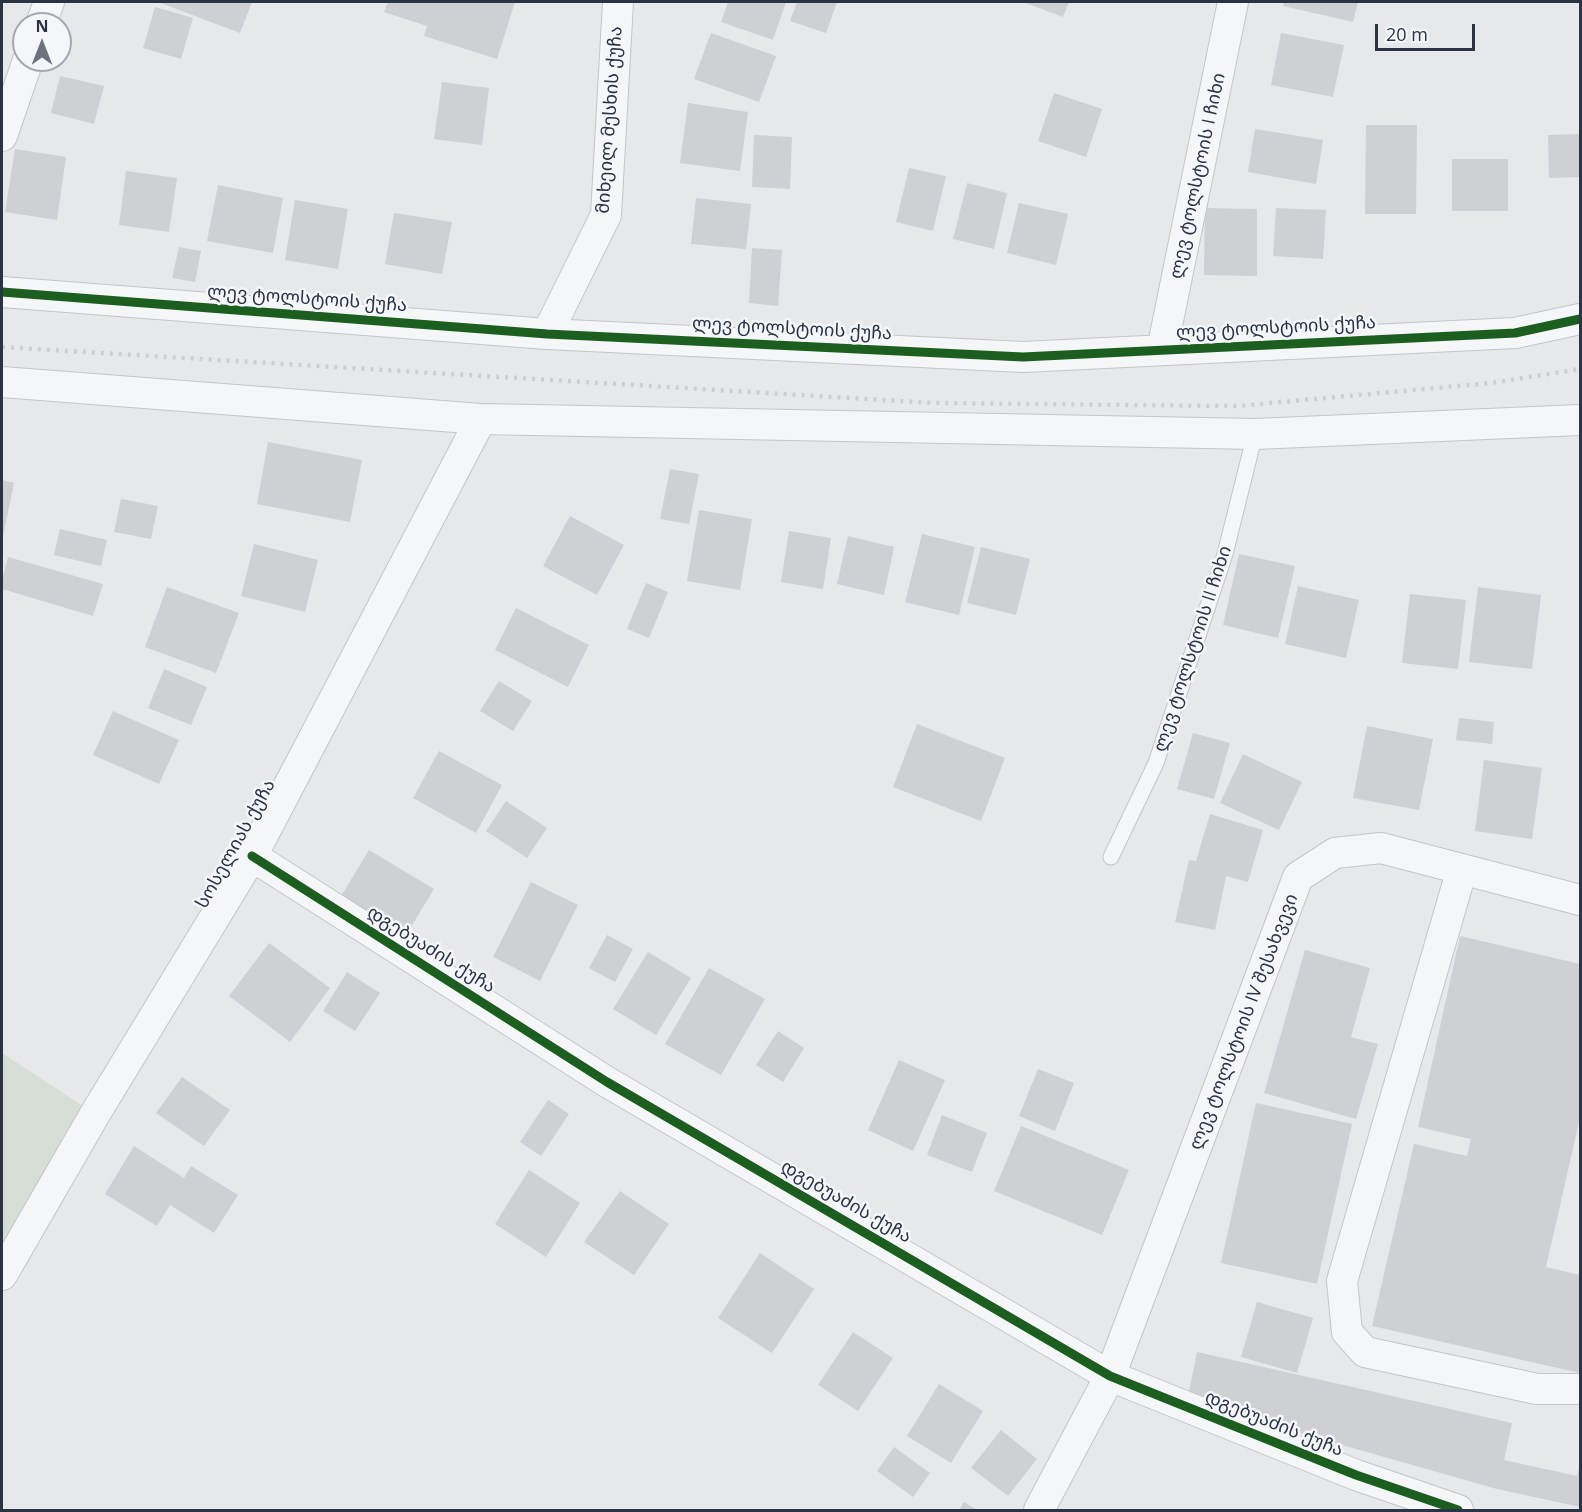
<!DOCTYPE html>
<html>
<head>
<meta charset="utf-8">
<style>
  body { margin:0 }
  #map { position:relative; width:1582px; height:1512px; overflow:hidden; background:#e6e8ea; font-family:"Open Sans",sans-serif }
  canvas { display:block }
  .frame { position:absolute; inset:0; border:3px solid #2b3445; pointer-events:none }
  .north { position:absolute; left:12px; top:12px; width:60px; height:60px; box-sizing:border-box; background:#f4f6f9; border:2px solid #a4a8b1; border-radius:50%; rotate:0deg; font-size:16px; font-weight:700; line-height:24px; text-align:center; color:#2b3445 }
  .north::after { content:''; display:block; margin:auto; width:21px; height:27px; background:#6c737f; clip-path:polygon(50% 0,100% 100%,50% 72%,0 100%) }
  .scale { position:absolute; left:1375px; top:24px; width:100px; height:27px; box-sizing:border-box; border:3px solid #2b3445; border-top:0; padding-left:8px; font-size:18px; line-height:21px; white-space:nowrap; color:#2b3445; -webkit-text-stroke:4px #f4f6f9; paint-order:stroke }
</style>
</head>
<body>
<div id="map">
<canvas width="1582" height="1512"></canvas>
<div class="frame"></div>
<div class="north">N</div>
<div class="scale">20 m</div>
</div>
<script>
const c = document.querySelector('canvas').getContext('2d');
c.lineJoin = 'round';
function fillPath(path, color) { c.fillStyle = color; c.fill(path, 'evenodd'); }
function trace(path, color, width, dash) { c.strokeStyle = color; c.lineWidth = width; c.lineCap = dash ? 'butt' : 'round'; c.setLineDash(dash || []); c.stroke(path); }
function drawText(font, color, halo, rows, align = 'center') {
  c.font = font + ' "Open Sans","Noto Sans Georgian",sans-serif'; c.lineWidth = 5; c.setLineDash([]); c.textBaseline = 'middle'; c.strokeStyle = halo; c.fillStyle = color; for (const [text, x, y, turn = 0] of rows) {
    c.save(); c.translate(x, y); c.rotate((+turn || 0) * Math.PI / 180); c.textAlign = isNaN(turn) ? turn : align; if (halo) c.strokeText(text, 0, 0); c.fillText(text, 0, 0); c.restore();
  }
}
const green = new Path2D(`
  M2,1053L95,1114L2,1275Z`);
const building = new Path2D(`
  M158,2H252L240,33Z
  M388,2H515L497,59L424,36L427,26L384,12Z
  M728,2H786L773,40L721,22Z
  M797,2H837L826,33L790,21Z
  M1023,2H1069L1063,17Z
  M1284,2H1358L1353,22L1283,6Z
  M155,7L193,18L181,59L143,48Z
  M711,33L776,56L759,102L694,79Z
  M1281,33L1344,45L1333,97L1271,85Z
  M60,76L104,86L94,124L51,113Z
  M442,82L489,88L482,145L434,139Z
  M1054,93L1102,109L1086,157L1038,141Z
  M688,103L748,112L740,171L680,163Z
  M1366,125H1417L1416,214H1365Z
  M1255,129L1323,140L1316,184L1248,172Z
  M1580,134V177L1549,178L1548,135Z
  M754,135L792,137L790,189L752,187Z
  M15,149L66,157L57,220L5,212Z
  M1452,159H1508V211H1452Z
  M909,168L946,176L933,231L896,222Z
  M126,171L177,178L169,232L119,225Z
  M967,183L1007,193L994,249L953,239Z
  M218,185L283,198L273,253L207,241Z
  M696,198L751,204L746,249L691,244Z
  M295,200L348,209L338,269L285,260Z
  M1019,203L1068,214L1056,265L1007,253Z
  M1205,208L1257,209V276L1204,275Z
  M1276,208L1326,210L1323,259L1273,256Z
  M394,213L452,222L442,274L385,264Z
  M179,247L201,251L195,282L172,278Z
  M752,248L782,250L778,306L749,303Z
  M268,442L362,460L350,522L257,504Z
  M670,469L699,474L689,524L660,519Z
  M2,480L14,483L3,536H2Z
  M121,499L158,506L151,539L114,532Z
  M699,510L752,519L740,590L687,581Z
  M570,516L624,545L597,595L543,566Z
  M60,529L107,540L101,566L54,555Z
  M789,531L831,538L823,589L781,582Z
  M922,534L975,547L959,615L905,602Z
  M848,536L894,547L884,595L837,584Z
  M254,544L318,560L305,612L241,596Z
  M981,547L1030,559L1016,615L967,603Z
  M1239,554L1295,566L1278,638L1223,625Z
  M8,557L103,584L93,616L2,589V580Z
  M646,583L668,592L649,638L627,629Z
  M1298,586L1359,600L1346,658L1285,644Z
  M167,587L239,613L216,673L145,647Z
  M1478,587L1541,595L1532,669L1469,662Z
  M1410,594L1466,600L1458,669L1402,663Z
  M516,608L589,645L568,687L495,650Z
  M164,669L207,687L191,725L148,708Z
  M499,681L532,701L513,731L480,711Z
  M113,711L179,740L159,784L93,755Z
  M1459,718L1494,722L1492,744L1456,740Z
  M917,724L1005,758L981,821L893,787Z
  M1367,726L1433,739L1419,810L1353,798Z
  M1193,733L1230,743L1214,799L1177,789Z
  M439,751L502,785L476,833L413,798Z
  M1243,754L1302,782L1279,830L1220,803Z
  M1484,760L1542,768L1532,839L1475,831Z
  M506,801L547,828L527,858L486,831Z
  M1210,814L1263,830L1248,882L1226,876L1215,930L1175,922L1189,860L1196,861Z
  M369,850L434,889L406,935L341,896Z
  M531,882L578,905L540,981L493,957Z
  M607,935L633,949L615,982L589,968Z
  M1460,936L1580,964V1118L1546,1267L1580,1275V1373L1372,1326L1414,1144L1467,1156L1471,1139L1418,1127Z
  M269,943L330,988L290,1042L229,996Z
  M1305,950L1370,968L1351,1037L1378,1044L1356,1119L1264,1093Z
  M648,952L691,978L656,1035L613,1009Z
  M709,968L765,999L721,1075L665,1044Z
  M347,972L380,993L355,1031L323,1011Z
  M778,1031L804,1048L783,1082L756,1065Z
  M899,1060L945,1080L913,1151L868,1130Z
  M1038,1069L1074,1083L1055,1131L1019,1116Z
  M182,1077L230,1110L204,1146L156,1113Z
  M548,1100L569,1114L541,1156L520,1142Z
  M1256,1103L1352,1124L1317,1284L1221,1263Z
  M942,1115L987,1133L972,1172L927,1155Z
  M1021,1126L1129,1170L1102,1235L994,1191Z
  M134,1146L184,1178L191,1166L238,1195L214,1233L170,1205L157,1226L105,1194Z
  M529,1170L580,1203L546,1257L495,1224Z
  M620,1191L669,1224L634,1275L584,1242Z
  M760,1253L814,1289L772,1353L718,1318Z
  M1257,1302L1313,1318L1297,1373L1241,1357Z
  M853,1332L893,1358L858,1411L818,1385Z
  M1197,1352L1512,1423L1504,1460L1577,1476L1580,1464V1507L1497,1489L1187,1401Z
  M939,1384L983,1411L951,1463L907,1436Z
  M1001,1430L1037,1459L1008,1496L971,1468Z
  M894,1447L930,1473L913,1497L877,1471Z
  M964,1502L977,1510H959Z`);
const lane = new Path2D(`
  M1111,857L1156,763L1225,554L1255,434`);
const street = new Path2D(`
  M41,24L49,2
  M2,136L28,60
  M2,292L547,334L1023,357L1515,333L1580,319
  M547,334L606,215L618,2
  M1162,350L1233,2
  M2,382L481,419L1255,434L1580,420
  M252,856L607,1082L1110,1376L1356,1475L1458,1510
  M1462,869L1342,1281L1347,1332L1365,1352L1537,1389H1580
  M2,1275L95,1114L252,856L481,419
  M1039,1510L1110,1376L1298,877L1335,853L1381,848L1580,900`);
const rail = new Path2D(`
  M2,347L933,403L1237,406L1491,383L1580,369`);
const cycleway = new Path2D(`
  M2,292L547,334L1023,357L1515,333L1580,319
  M252,856L607,1082L1110,1376L1356,1475L1458,1510`);
const streetNames = [
  ["მიხეილ მესხის ქუჩა",610,120,-86],
  ["ლევ ტოლსტოის I ჩიხი",1198,176,-78],
  ["ლევ ტოლსტოის ქუჩა",307,299,4],
  ["ლევ ტოლსტოის ქუჩა",1276,328,-3],
  ["ლევ ტოლსტოის ქუჩა",792,329,3],
  ["ლევ ტოლსტოის II ჩიხი",1193,649,-72],
  ["სოსელიას ქუჩა",236,844,-61],
  ["დგებუაძის ქუჩა",431,950,32],
  ["ლევ ტოლსტოის IV შესახვევი",1244,1022,-69],
  ["დგებუაძის ქუჩა",846,1202,30],
  ["დგებუაძის ქუჩა",1274,1424,22]
];
fillPath(green, '#d6ded6');
fillPath(building, '#ced0d3');
trace(lane, '#c4c6c8', 17);
trace(street, '#c4c6c8', 32);
trace(lane, '#f5f6f7', 15);
trace(street, '#f5f6f7', 30);
trace(rail, '#cecfd2', 4.5, [3, 6]);
trace(cycleway, '#1b5e20', 9);
drawText('18px', '#2b3445', '#f4f6f9', streetNames);
</script>
</body>
</html>
